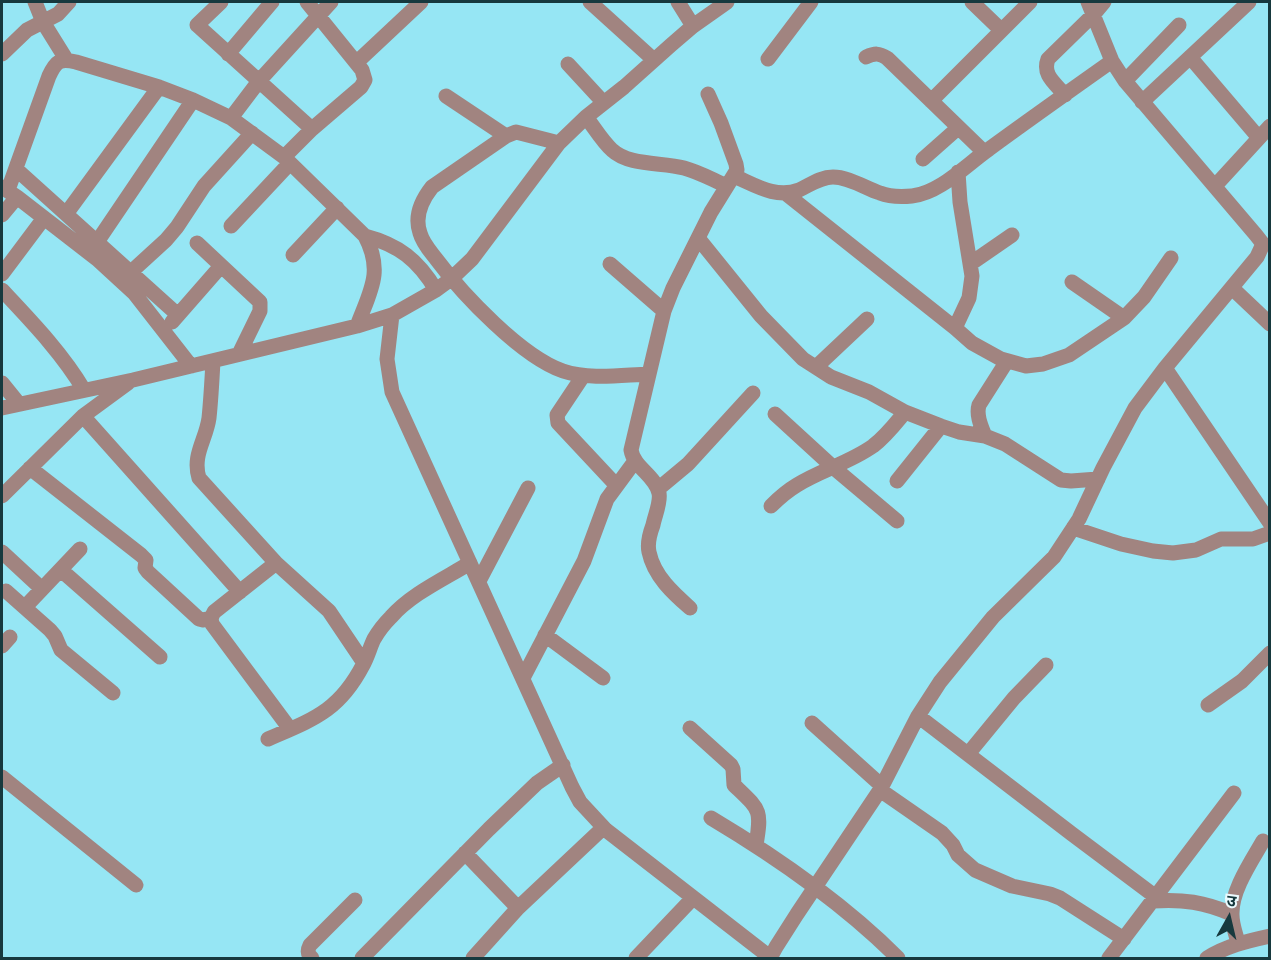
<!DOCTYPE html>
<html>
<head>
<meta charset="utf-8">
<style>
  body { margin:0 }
  #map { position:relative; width:1271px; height:960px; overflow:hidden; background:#96e6f4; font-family:"PT Sans","Noto Sans Devanagari",sans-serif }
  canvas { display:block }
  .frame { position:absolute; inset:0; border:3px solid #17393e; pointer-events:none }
  .north { position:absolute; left:1199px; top:888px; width:60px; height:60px; -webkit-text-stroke:4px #ecfbfe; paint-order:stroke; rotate:8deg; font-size:16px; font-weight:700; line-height:24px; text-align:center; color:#17393e }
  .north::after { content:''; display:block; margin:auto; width:21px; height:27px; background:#17393e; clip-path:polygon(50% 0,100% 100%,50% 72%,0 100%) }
</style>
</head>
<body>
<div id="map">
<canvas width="1271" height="960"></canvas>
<div class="frame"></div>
<div class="north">उ</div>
</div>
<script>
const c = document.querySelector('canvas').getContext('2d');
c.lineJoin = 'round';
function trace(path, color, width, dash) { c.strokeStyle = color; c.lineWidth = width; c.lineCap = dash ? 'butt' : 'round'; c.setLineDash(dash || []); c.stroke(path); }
const minor = new Path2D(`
  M35,2L43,22L66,59
  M221,2L197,25L312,129
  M590,2L654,60
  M678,2L693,26
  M972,2L1001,30
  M2,54L27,30L58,14L69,2
  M228,54L272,2
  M866,57C875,53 879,53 887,58L984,152
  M1190,57L1259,138
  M768,59L811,2
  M357,62L421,2
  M568,64L604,103
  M1125,81L1179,25
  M1065,95C1055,83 1042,75 1048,59L1094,14L1104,2
  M446,96L506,136
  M931,101L1030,2
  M1142,102L1249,2
  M586,117C594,127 602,141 612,150C629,166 662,162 684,168C699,172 713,180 727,186
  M231,118L259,81L331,2
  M559,143L516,132L506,136L432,187C421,201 414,216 420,233C423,244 431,252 437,260C463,295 522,357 563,371C590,380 621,375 649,374
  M284,157L312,129L361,87L365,80L362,70L307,2
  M923,159L958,128
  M16,169L178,315
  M734,176C755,185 776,199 799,190C810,185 820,177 833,177C849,177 865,188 880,193C890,197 901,197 912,196C940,193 966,165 989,149C1030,119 1071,90 1112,61
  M1215,186L1270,126
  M2,187L17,197L97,259L134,293L191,366
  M8,190L49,76C56,61 60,58 76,62L159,87L193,100L231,118L284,157L365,236C384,272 370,291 357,326
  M785,193L955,328L972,343L1001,359L1026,366L1043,364L1069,355L1124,318L1144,297L1171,258
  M66,214L159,87
  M2,215L17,197
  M231,226L290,163
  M365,236C399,245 418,260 436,290
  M698,238L761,316L803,359L831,377L869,392L905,412L941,426L959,432L985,436L1005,444L1061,480L1071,481L1098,479
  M97,242L193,100
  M197,243L260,302V311L239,354
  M293,255L337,208
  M610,264L664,311
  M970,264L1012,235
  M131,272L166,240L177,227L204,186L252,133
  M2,274L44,218
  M1072,282L1124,318
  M1232,288L1270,324
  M2,290C32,322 62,353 84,390
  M392,315L387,359L392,392L572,787L580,802L606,830L771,958
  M172,322L221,266
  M955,328L969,298L972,276L960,202L958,172
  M213,361C212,380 211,399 209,418C206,440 192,455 199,478L276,563L329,611L364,663
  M816,367L867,319
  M1165,368L1270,523
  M583,376L557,415L558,423L616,485
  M2,383L19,404
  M2,408L133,380L357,326L392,315L436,290L451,279L472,259L559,143L586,117L624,87L671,45L693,26L727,2
  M775,414L834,468L897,521
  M83,416L240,592
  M985,436C981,426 976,415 979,405L1007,361
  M30,468L141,555L146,560L145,568L148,572L199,619L203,620L211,618
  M897,481L941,426
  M658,489L688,464L753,393
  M2,496L83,416L128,383
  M771,506C779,498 787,491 797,485C821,470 849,463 873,446C886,436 895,424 905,412
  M1073,528L1121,544L1153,551L1173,553L1196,550L1221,539H1253L1270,533
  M2,552L42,589
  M276,563L214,612L211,618L212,624L290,729
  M61,570L160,657
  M479,581L528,488
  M6,591L50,630L55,636L61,650L113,693
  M25,607L80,549
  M690,608C673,593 654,576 649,552C647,543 650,533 653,525C655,515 661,502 659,493C655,475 634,468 631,450L664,311L673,288L711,212L737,170L736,164L721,123L708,94
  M545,635L603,678
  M2,646L10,637
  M523,678L584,561L607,499L635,461
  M1208,705L1242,681L1270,653
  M918,716L1072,834L1156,897
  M812,723L882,786
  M690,728L731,765L733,769L734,785C760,810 762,809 756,845
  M268,739C314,719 339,711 363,665C368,656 370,647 374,639C378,632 385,623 391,617C411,594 444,579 470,563
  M968,754L1014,698L1046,665
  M2,777L136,885
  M880,790L942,833L953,845L958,855L975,870L1012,886L1050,894L1060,898L1124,939
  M711,818C778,858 843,903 898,958
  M465,853L518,908
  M1153,901C1183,899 1204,902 1232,914
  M1238,943C1236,934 1232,925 1232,915C1231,891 1251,862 1263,841
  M312,958C307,954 307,951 310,945L355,900
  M362,958L489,829L537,783L563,765
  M473,958L518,908L603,828
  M636,958L693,898
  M770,958L776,947L797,914L880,790L918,716L940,682L993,617L1054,557L1079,519L1103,468L1135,408L1165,368L1257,257L1263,244L1256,235L1125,81L1112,61L1088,2
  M1109,958L1234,793
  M1207,958C1226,946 1247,941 1270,936`);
trace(minor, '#a18480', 15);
</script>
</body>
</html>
